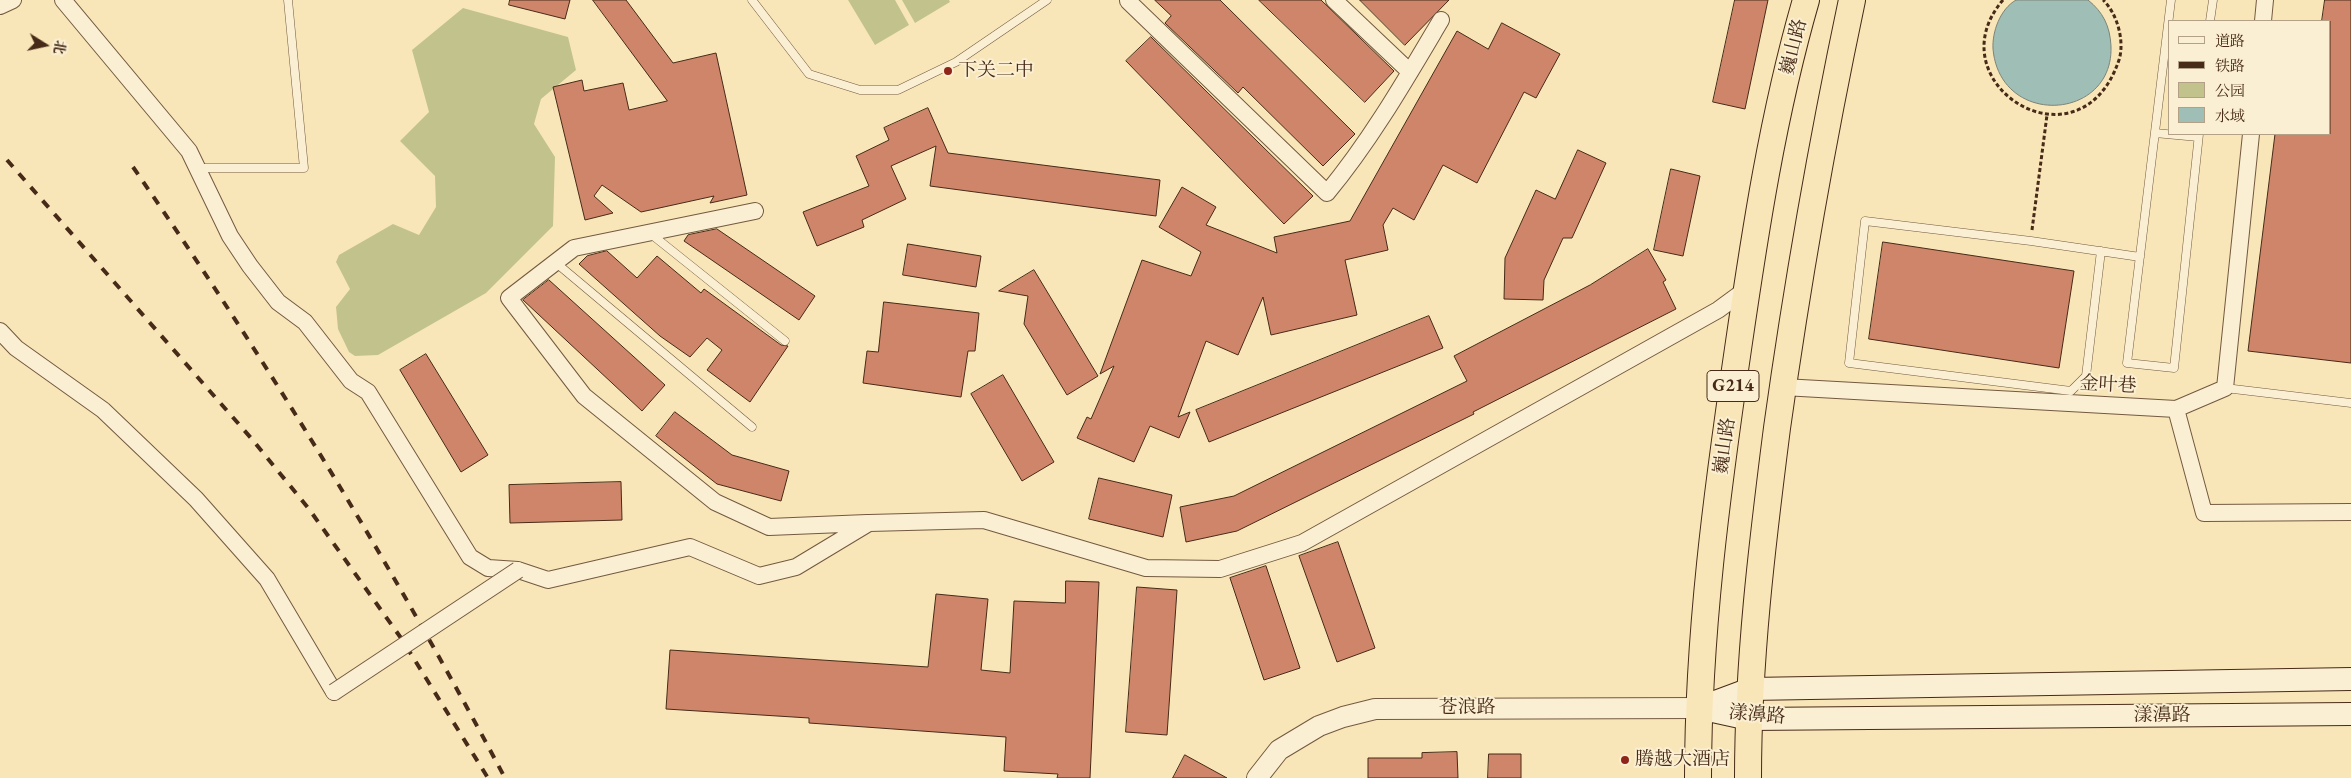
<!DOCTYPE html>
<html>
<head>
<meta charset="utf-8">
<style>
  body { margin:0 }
  #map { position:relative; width:2351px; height:778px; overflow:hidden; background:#f8e6b9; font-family:"EB Garamond","Noto Serif SC",serif }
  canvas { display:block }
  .legend { position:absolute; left:2168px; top:20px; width:162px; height:115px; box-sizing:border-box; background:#faefd2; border:1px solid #b2a087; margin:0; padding:6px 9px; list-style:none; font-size:15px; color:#472a17 }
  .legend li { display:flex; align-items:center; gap:10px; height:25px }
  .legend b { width:25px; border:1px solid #b2a087 }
  .north { position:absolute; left:20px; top:20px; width:50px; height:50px; -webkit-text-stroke:4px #faefd2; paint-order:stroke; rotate:100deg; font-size:14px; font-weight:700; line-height:20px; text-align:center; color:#472a17 }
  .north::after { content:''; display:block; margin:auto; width:18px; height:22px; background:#472a17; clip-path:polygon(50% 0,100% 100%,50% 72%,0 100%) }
</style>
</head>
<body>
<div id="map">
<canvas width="2351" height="778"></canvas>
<ul class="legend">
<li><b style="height:6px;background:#faefd2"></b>道路</li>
<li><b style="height:6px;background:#472a17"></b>铁路</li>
<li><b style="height:14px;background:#c2c38c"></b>公园</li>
<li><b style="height:14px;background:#9fbeb6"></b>水域</li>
</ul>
<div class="north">北</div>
</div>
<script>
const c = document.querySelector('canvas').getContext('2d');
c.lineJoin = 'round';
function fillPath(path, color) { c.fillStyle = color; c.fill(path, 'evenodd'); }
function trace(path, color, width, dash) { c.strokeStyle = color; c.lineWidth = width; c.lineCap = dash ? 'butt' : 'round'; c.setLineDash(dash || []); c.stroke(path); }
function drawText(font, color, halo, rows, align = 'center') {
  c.font = font + ' "EB Garamond","Noto Serif SC",serif'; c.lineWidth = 4; c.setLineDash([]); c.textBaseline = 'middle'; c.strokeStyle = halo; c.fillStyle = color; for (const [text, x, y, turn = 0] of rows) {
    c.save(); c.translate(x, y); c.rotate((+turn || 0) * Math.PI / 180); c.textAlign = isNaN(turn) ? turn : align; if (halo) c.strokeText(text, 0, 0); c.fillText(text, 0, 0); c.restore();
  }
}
const green = new Path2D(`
  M848,0H895L909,25L875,45Z
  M902,0H949L950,2L915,23Z
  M463,8L568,37L576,70L541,99L534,124L555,157L553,226L486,293L378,355L355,356L349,352L338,329L336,307L350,289L336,262L339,255L393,224L419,235L436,207L435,176L400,141L429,112L412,50Z`);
const water = new Path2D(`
  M2016,0H2088C2103,12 2110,26 2111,46C2114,121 2000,128 1993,49C1992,32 2000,9 2016,0Z`);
const building = new Path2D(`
  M510,0H570L565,19L509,5Z
  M593,0H626L673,63L716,53L747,195L710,203L714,196L641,212L602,185L594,196L613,213L585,220L553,87L582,80L584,91L623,83L629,110L667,101Z
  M1155,0H1220L1355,134L1323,166L1243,87L1238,93L1165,23L1171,16Z
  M1259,0H1321L1394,71L1365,102Z
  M1360,0H1449L1405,45Z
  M1735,0H1768L1745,109L1713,102Z
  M2325,0H2351V363L2248,351L2275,134H2330V21H2322Z
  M1502,23L1560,54L1536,98L1524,92L1477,183L1443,165L1414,220L1393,208L1383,225L1388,250L1345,260L1357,315L1271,335L1263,297L1238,355L1206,341L1178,417L1190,412L1179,438L1150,426L1134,462L1077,438L1087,417L1091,419L1114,366L1100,374L1142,260L1191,276L1201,252L1159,227L1182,187L1216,207L1206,225L1277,253L1274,237L1350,221L1457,31L1488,49Z
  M1151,37L1313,196L1284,224L1126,61Z
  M928,108L948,153L1160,180L1156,216L930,186L936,146L891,166L906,199L862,220L864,227L817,246L803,212L869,186L856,156L889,140L884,128Z
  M1578,150L1606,163L1572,238H1563L1544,280L1543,300L1504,299L1505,258L1536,190L1555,199Z
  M1671,169L1700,176L1683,256L1654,250Z
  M717,229L815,296L799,320L684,241L688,235Z
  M1883,242L2074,271L2059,368L1869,339Z
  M908,244L981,256L976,287L903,275Z
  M1648,249L1666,280L1663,282L1676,309L1473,412L1474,414L1237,531L1186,542L1180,507L1234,496L1467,381L1454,356L1590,285Z
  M607,251L637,278L657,256L701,293L704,289L781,345L788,346L750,402L707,370L722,350L707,338L690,357L660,336L579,264L587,256Z
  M1034,270L1098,376L1067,395L1024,324L1028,296L999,291Z
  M549,280L665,385L642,411L523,300Z
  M884,302L979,313L975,351H968L961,397L863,383L867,351L878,352Z
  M1429,316L1443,348L1209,442L1196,410Z
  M426,354L488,455L461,472L400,370Z
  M1003,375L1054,462L1022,481L971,394Z
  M675,412L732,455L789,471L781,501L717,484L656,436Z
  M1099,478L1172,495L1163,537L1089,519Z
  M621,482L622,520L510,523L509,485Z
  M1338,542L1375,648L1337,662L1299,556Z
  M1266,566L1300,668L1264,680L1230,578Z
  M1066,581L1099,582L1090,778H1057L1058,774L1004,771L1006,737L809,723V718L666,709L670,650L928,667L936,594L988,599L981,670L1010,673L1014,601L1065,603Z
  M1137,587L1177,590L1167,735L1126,732Z
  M1457,752L1458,778H1368V758H1422V753Z
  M1489,754H1521V778H1488Z
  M1185,755L1227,778H1173Z`);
const path = new Path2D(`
  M2003,0C1932,83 2080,176 2119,60C2125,41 2117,13 2103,0
  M2032,230L2047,115`);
const service = new Path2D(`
  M752,0L809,74L860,90H898L956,62L1047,0
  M2171,0L2127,363L2174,368L2199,134
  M2210,21L2213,0
  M2155,133L2198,137
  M197,168H304L288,0
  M651,234L785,341
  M2101,251L2086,376L2071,391L1849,363L1865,221L2031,241L2140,257
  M555,262L752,427
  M2225,388L2351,403`);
const minor = new Path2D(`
  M63,0L189,151L230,236L250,266L278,302L305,322L351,381L368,392L470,557L488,568L518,570L548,580L690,547L759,576L796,567L869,523L984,520L1146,568L1220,569L1302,543L1718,310L1748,288
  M1129,0L1128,1L1327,193C1371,140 1406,79 1441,20
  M1334,0L1410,72
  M0,6L13,0
  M2263,21L2265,0
  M755,211L574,248L509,298L584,396L715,502L769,527L867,523
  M0,331L16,348L103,410L196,499L267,579L334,692
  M1783,387L2176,409L2204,513L2351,512
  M2176,409L2225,388L2251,134`);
const tertiary = new Path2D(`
  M1257,778L1279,750L1319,726L1343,717L1375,709L1699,708`);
const secondary = new Path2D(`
  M1699,708L1750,689L2351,679
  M1699,708L1749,719L2351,714`);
const trunk = new Path2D(`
  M1698,778C1698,634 1717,492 1738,349C1755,232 1773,114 1806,0
  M1748,778C1748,660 1762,545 1777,428C1797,285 1822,142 1852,0`);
const rail = new Path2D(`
  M7,160L251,438L309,509L401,638L488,778
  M133,167C269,364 393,567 505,778`);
const minorBridge = new Path2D(`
  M334,692L518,570`);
const markers = [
  [948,71,5,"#8f2418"],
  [1625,760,5,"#8f2418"]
];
const shields = [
  [1733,386,52]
];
const shieldNames = [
  ["G214",1733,386]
];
const streetNames = [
  ["巍山路",1794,47,-76],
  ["金叶巷",2108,385,3],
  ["巍山路",1725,446,-82],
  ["苍浪路",1467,708],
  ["漾濞路",1757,715,5],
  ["漾濞路",2162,716]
];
const poiNames = [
  ["下关二中",958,71],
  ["腾越大酒店",1635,760]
];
fillPath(green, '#c2c38c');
fillPath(water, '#9fbeb6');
trace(water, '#7c8376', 1);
fillPath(building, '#cf856a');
trace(building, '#472a17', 1);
trace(service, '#735940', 9);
trace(minor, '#735940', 18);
trace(tertiary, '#735940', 22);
trace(secondary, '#472a17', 24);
trace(trunk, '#472a17', 28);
trace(path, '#472a17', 3, [4, 2.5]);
trace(service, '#faefd2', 8);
trace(minor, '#faefd2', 16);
trace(tertiary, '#faefd2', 20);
trace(secondary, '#faefd2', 22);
trace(trunk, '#f8e6b9', 26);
trace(rail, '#472a17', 4, [9, 9]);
trace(minorBridge, '#735940', 18, []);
trace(minorBridge, '#faefd2', 16);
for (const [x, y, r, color] of markers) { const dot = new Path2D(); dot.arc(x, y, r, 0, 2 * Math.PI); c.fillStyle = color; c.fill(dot); trace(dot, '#faefd2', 2); }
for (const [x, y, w] of shields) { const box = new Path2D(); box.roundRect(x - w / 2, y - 15.5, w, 31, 4); c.fillStyle = '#faefd2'; c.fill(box); trace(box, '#472a17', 1); }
drawText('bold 18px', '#472a17', null, shieldNames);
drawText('19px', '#472a17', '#faefd2', streetNames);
drawText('19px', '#472a17', '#faefd2', poiNames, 'left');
</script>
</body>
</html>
